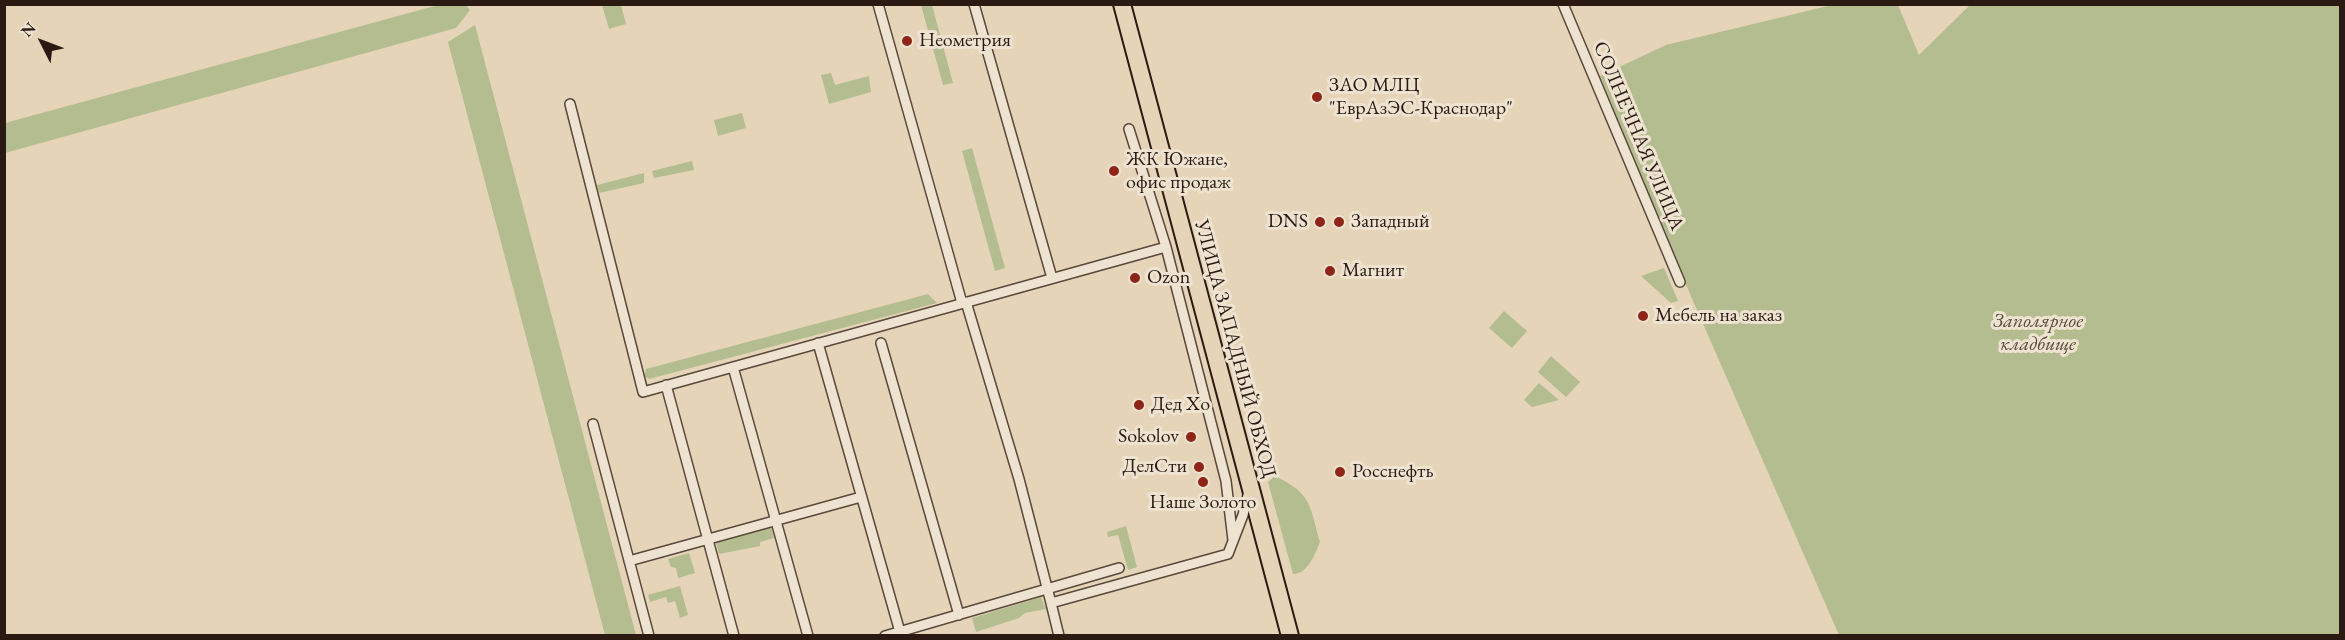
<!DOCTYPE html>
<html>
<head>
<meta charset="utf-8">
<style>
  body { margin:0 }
  #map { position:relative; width:2345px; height:640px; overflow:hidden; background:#e5d4b7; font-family:"EB Garamond",serif }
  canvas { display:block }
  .frame { position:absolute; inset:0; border:6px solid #2a1a12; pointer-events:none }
  .north { position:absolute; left:12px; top:12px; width:60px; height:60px; -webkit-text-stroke:4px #eee3d0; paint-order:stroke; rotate:312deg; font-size:16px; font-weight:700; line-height:24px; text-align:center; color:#2a1a12 }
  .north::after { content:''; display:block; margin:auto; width:21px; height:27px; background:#2a1a12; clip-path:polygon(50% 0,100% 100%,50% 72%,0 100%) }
</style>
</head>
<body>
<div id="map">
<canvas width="2345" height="640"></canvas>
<div class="frame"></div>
<div class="north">N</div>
</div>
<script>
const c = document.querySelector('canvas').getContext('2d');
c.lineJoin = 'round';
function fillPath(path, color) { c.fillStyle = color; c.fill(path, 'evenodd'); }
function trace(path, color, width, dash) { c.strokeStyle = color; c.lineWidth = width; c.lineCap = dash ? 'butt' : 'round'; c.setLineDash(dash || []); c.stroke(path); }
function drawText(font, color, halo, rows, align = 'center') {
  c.font = font + ' "EB Garamond",serif'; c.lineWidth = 6; c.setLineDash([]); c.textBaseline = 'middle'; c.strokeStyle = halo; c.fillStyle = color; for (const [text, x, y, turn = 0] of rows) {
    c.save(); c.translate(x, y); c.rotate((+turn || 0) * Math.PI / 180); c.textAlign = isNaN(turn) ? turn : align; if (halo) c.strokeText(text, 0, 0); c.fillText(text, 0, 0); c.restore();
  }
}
const green = new Path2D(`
  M442,4L466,5L470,10L456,28L5,153V123Z
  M602,5H621L626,24L609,29Z
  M921,5H932L953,83L943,85Z
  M1832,5H1898L1919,55L1970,5H2340V635H1839L1690,294L1600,76L1666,45Z
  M475,25L636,635H605L448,42Z
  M831,73L835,85L869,76L871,92L829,104L821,75Z
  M742,113L746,128L718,136L714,120Z
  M972,148L1005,268L995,271L962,151Z
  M692,161L694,170L654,178L652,171Z
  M644,173V183L599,193L597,185Z
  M1664,268L1678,301L1671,303L1641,276Z
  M928,294L937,303L649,379L644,376L646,369Z
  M1504,311L1527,331L1512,348L1489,328Z
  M1551,356L1580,382L1566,397L1538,372Z
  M1539,383L1559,400L1532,407L1524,400Z
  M1275,476C1312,494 1309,504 1320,542C1315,554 1308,574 1293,574L1268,482Z
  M1126,526L1137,567L1128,570L1118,535L1108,537L1107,532Z
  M771,527L774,538L760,542V546L719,554L716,542Z
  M689,553L695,573L678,578L676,568L671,567L668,559Z
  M680,586L688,615L680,618L675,601L668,603L666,597L650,602L648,595Z
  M1041,597L1046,609L1025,613L1019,618L976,632L972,618Z`);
const street = new Path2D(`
  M878,4L962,303
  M974,4L1052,278
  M1563,4L1680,282
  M570,104L643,392L1166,247
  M1129,129L1166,247L1226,481L1233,540
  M966,302L1019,479L1051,603
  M818,343L900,632
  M881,343L959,615
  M733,367L808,636
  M666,385L734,636
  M593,424L649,636
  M629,561L861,497
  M885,636L1119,568
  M1059,636L1051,603L1228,554L1243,515L1248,495`);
const highway = new Path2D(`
  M1122,4L1290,636`);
const markers = [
  [907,41,6,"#8f2418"],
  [1317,97,6,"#8f2418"],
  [1114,171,6,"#8f2418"],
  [1320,222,6,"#8f2418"],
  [1339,222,6,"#8f2418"],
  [1330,271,6,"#8f2418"],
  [1135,278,6,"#8f2418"],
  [1643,316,6,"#8f2418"],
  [1139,405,6,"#8f2418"],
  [1191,437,6,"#8f2418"],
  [1199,467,6,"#8f2418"],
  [1340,472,6,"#8f2418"],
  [1203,482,6,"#8f2418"]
];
const poiNames = [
  ["Неометрия",919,41],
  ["ЗАО МЛЦ",1329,86],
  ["\"ЕврАзЭС-Краснодар\"",1329,109],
  ["ЖК Южане,",1126,160],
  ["офис продаж",1126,183],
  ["DNS",1308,222,"right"],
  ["Западный",1351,222],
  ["Магнит",1342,271],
  ["Ozon",1147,278],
  ["Мебель на заказ",1655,316],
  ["Дед Хо",1151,405],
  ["Sokolov",1179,437,"right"],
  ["ДелСти",1187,467,"right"],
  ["Росснефть",1352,472],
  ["Наше Золото",1203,503,"center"]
];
const streetNames = [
  ["СОЛНЕЧНАЯ УЛИЦА",1638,136,67],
  ["УЛИЦА ЗАПАДНЫЙ ОБХОД",1235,349,75]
];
const parkNames = [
  ["Заполярное",2038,322],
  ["кладбище",2038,345]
];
fillPath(green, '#b4bd8f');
trace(street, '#59483b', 12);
trace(highway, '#2a1a12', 20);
trace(street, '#eee3d0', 9);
trace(highway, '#e5d4b7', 16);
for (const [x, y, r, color] of markers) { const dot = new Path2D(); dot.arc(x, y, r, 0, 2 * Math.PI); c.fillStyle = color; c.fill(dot); trace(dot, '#eee3d0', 2); }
drawText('20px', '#2a1a12', '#eee3d0', poiNames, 'left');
drawText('20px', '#2a1a12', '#eee3d0', streetNames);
drawText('italic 20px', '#534b38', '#eee3d0', parkNames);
</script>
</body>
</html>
